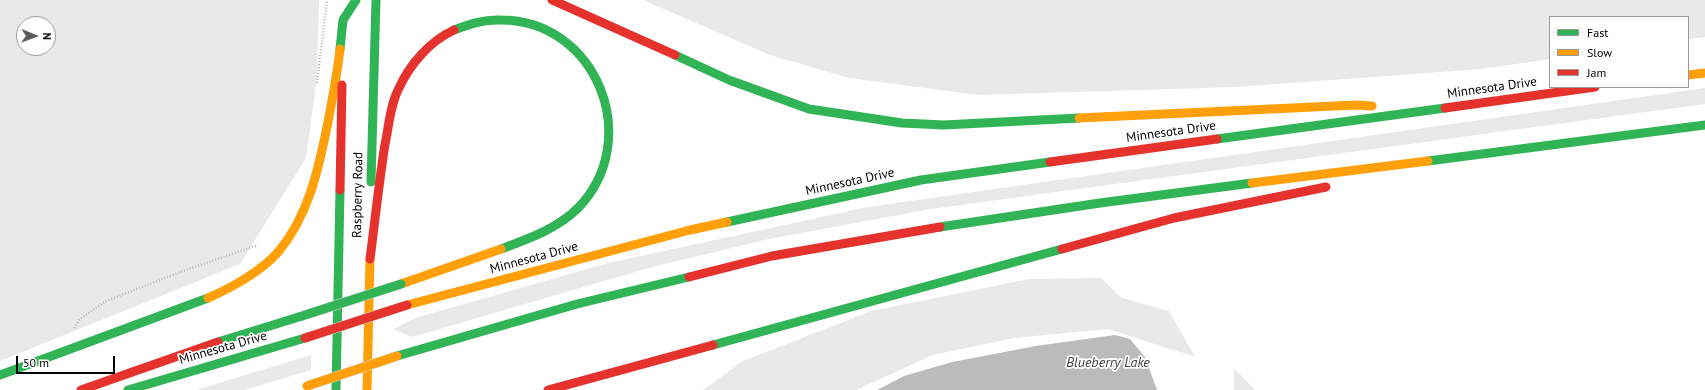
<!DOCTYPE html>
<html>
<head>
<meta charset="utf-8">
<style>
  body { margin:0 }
  #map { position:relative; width:1705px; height:390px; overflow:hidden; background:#fff; font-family:"PT Sans",sans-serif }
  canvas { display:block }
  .legend { position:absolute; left:1549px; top:16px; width:140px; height:72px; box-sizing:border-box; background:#fff; border:1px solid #999; margin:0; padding:5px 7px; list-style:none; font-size:12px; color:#000 }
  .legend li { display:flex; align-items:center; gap:8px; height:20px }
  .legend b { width:20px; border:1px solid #999 }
  .north { position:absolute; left:16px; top:16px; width:40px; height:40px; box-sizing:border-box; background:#fff; border:1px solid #999; border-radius:50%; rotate:91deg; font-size:11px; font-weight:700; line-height:16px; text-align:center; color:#000 }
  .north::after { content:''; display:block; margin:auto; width:14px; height:18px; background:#595959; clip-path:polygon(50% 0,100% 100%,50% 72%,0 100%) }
  .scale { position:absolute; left:16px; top:356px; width:99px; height:18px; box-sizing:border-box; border:2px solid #000; border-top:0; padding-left:5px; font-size:12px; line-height:14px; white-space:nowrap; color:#000; -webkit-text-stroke:3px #fff; paint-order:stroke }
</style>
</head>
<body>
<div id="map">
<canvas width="1705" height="390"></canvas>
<ul class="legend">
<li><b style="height:5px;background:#30b455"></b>Fast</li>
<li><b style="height:5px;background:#ff9f0a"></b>Slow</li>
<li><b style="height:5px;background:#e5322d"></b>Jam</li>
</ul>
<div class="north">N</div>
<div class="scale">50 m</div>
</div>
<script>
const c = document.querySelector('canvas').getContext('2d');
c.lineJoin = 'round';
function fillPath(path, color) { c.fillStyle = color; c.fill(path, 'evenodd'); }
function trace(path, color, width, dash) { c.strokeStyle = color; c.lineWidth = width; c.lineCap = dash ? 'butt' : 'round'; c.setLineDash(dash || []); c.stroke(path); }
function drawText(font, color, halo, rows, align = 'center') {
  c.font = font + ' "PT Sans",sans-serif'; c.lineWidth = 3.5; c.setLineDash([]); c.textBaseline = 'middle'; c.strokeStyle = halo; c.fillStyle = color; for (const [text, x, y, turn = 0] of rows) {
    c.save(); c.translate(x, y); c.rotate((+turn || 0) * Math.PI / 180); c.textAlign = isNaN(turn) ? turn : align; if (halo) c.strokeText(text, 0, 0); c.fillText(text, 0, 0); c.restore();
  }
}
const green = new Path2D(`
  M0,0H319L317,78L306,158L240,264L0,361ZM24,24H48V48H24Z
  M643,0H1705V37L1688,39V17H1550V59L1482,69L1236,87L978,95L849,78L770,55Z
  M1705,88V104L931,209L769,239L652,267L412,337L393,329L415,318L608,263L868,207Z
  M1101,278L1122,298L1169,311L1195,357L1108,329L1014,338L933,355L856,390H703L741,362L871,311L1029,279Z
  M311,355V370L244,390H196Z
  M1234,368L1255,390H1234Z`);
const water = new Path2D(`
  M1115,335L1130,339L1145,357L1157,390H877L904,376L952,362L1036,346Z`);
const path = new Path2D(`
  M317,83L327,0
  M74,328L80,319L106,301L183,271L258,245`);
const fast = new Path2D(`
  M454,30C470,24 485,19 501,20C597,20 644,140 578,208C557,229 528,239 501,249
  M340,49L343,20L356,0
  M675,55L729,80L809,109L902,123L944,125L1079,118
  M1217,139L1445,108
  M1428,161L1705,125
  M371,182L376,0
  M727,222L921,180L1050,162
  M940,227L1100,203L1252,183
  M218,342L302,316
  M713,345L1062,249
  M397,356L577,304L689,277
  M0,375L208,298
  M128,390L305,338
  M336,390L340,190`);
const slow = new Path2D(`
  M1688,75L1705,73
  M1079,118L1356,105L1372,106
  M1252,183L1428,161
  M401,284L501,249
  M208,298C231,288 262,271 279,251C308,216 318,171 327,127C332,101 337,76 340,49
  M407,305L690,230L727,222
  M367,390L370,259`);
const jam = new Path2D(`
  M552,0L675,55
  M1445,108L1595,87
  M1050,162L1217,139
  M340,190L342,85
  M1062,249L1174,218L1326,187
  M370,259C375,221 379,182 385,144C389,126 390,105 399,88C410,64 430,41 454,30
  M689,277L772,256L940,227
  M81,390L218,342
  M548,390L713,345`);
const fastBridge = new Path2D(`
  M302,316L401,284`);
const slowBridge = new Path2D(`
  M307,386L397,356`);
const jamBridge = new Path2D(`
  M305,338L407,305`);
const streetNames = [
  ["Minnesota Drive",1492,88,-8],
  ["Minnesota Drive",1171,132,-8],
  ["Minnesota Drive",850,182,-12],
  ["Raspberry Road",358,195,-89],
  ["Minnesota Drive",534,258,-15],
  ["Minnesota Drive",223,348,-16]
];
const waterNames = [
  ["Blueberry Lake",1108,363]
];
fillPath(green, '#e9e9e9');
fillPath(water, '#bbb');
trace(path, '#b8b8b8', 2.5, [1, 2]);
trace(fast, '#30b455', 9);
trace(slow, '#ff9f0a', 9);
trace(jam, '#e5322d', 9);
trace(fastBridge, '#dbdbdb', 10, []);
trace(slowBridge, '#dbdbdb', 10, []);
trace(jamBridge, '#dbdbdb', 10, []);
trace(fastBridge, '#30b455', 9);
trace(slowBridge, '#ff9f0a', 9);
trace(jamBridge, '#e5322d', 9);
drawText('13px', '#000', '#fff', streetNames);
drawText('italic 14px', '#3f3f3f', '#fff', waterNames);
</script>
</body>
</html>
